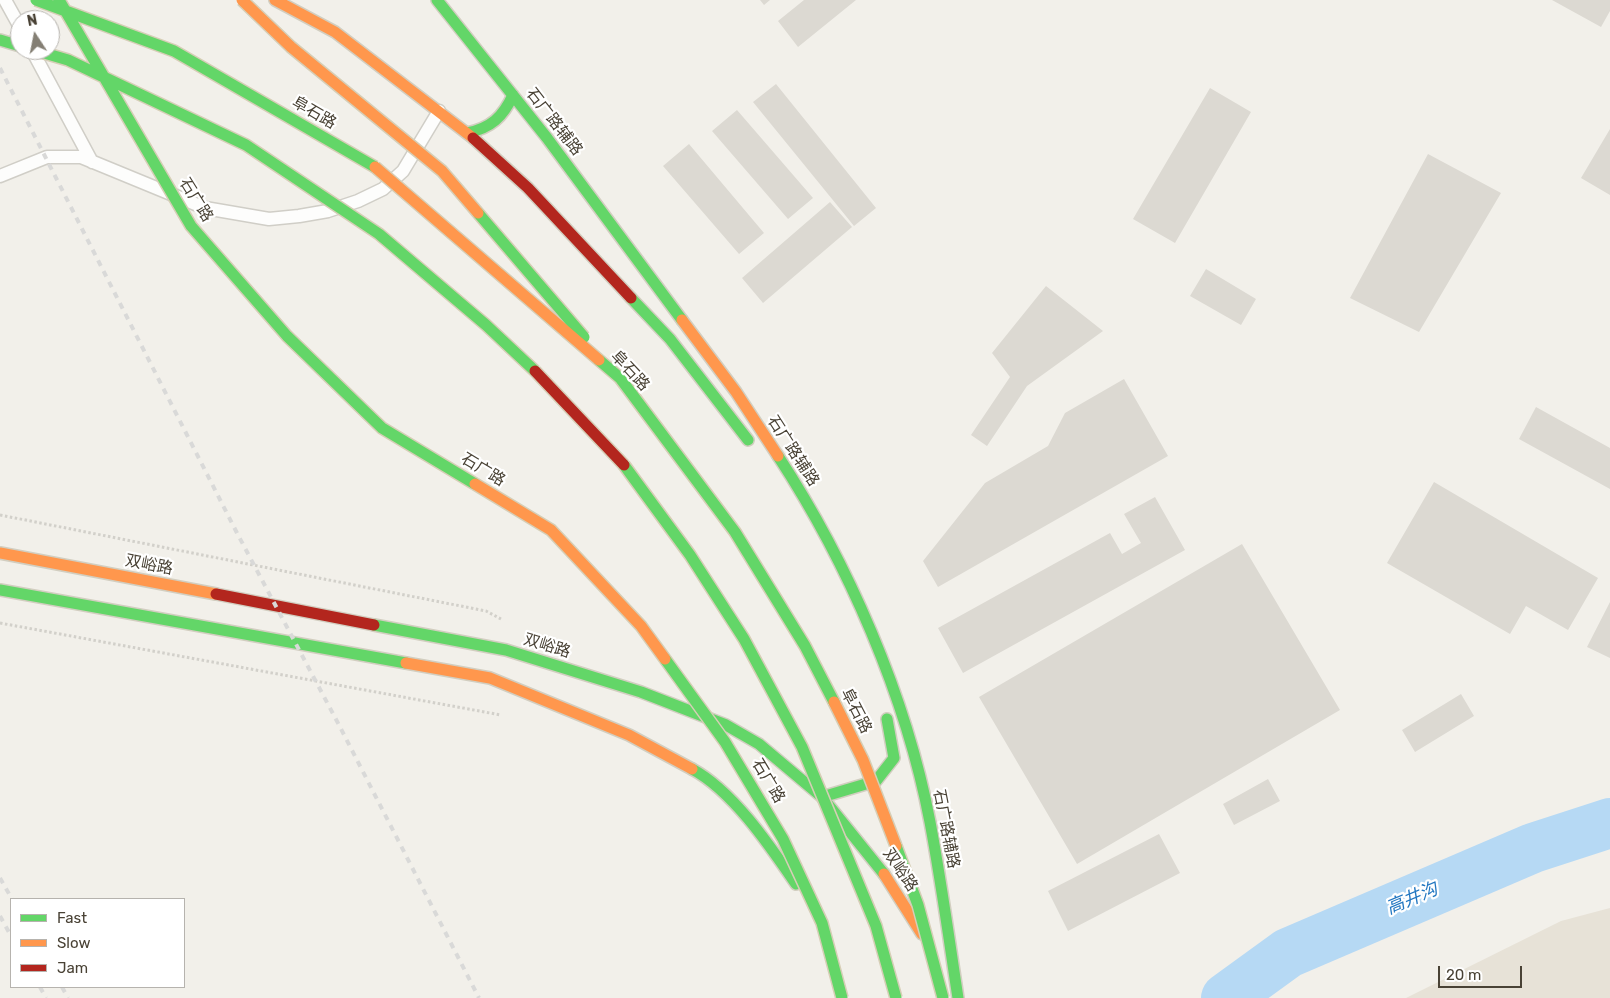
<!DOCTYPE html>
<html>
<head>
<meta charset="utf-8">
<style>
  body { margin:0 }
  #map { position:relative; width:1610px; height:998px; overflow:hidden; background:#f2f0ea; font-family:Rubik,sans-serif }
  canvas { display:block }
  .legend { position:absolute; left:10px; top:898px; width:175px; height:90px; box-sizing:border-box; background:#fff; border:1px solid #b6b3ae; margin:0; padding:6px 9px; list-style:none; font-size:15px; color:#494235 }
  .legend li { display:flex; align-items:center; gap:10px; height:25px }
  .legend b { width:25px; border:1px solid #b6b3ae }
  .north { position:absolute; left:10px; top:10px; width:50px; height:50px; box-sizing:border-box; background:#fff; border:1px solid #b6b3ae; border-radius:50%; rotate:349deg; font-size:14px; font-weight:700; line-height:20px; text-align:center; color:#494235 }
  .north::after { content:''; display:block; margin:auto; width:18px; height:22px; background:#847f74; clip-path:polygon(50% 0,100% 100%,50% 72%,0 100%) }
  .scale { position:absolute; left:1438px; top:966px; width:84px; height:22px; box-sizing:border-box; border:2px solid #494235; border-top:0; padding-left:6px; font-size:15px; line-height:18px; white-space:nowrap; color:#494235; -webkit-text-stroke:4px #fff; paint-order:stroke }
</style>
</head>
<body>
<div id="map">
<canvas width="1610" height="998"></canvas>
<ul class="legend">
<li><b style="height:6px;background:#63d668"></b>Fast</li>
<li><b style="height:6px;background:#ff974d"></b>Slow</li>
<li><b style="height:6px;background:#b3261e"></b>Jam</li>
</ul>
<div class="north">N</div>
<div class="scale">20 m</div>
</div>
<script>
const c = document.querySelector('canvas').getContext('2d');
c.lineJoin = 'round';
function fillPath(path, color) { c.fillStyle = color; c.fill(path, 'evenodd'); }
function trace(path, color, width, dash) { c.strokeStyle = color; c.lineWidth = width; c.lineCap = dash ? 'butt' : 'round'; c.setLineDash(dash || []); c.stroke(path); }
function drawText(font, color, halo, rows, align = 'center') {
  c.font = font + ' Rubik,"Noto Sans SC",sans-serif'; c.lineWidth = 4.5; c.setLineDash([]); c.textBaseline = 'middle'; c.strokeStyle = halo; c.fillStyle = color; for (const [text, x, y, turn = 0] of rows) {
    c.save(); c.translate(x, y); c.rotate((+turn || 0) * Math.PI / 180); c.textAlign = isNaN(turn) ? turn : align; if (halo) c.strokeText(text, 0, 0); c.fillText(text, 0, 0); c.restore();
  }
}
const residential = new Path2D(`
  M1610,908V998H1406L1561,921Z`);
const river = new Path2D(`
  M1226,998L1288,953L1533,848L1610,823`);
const building = new Path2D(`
  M760,0H770L764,5Z
  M804,0H856L798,47L778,21Z
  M1552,0H1610V11L1601,27Z
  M776,84L876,208L854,226L753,102Z
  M1210,88L1251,112L1175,243L1133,219Z
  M737,110L813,198L788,219L712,131Z
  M1610,129V195L1581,178Z
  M689,144L764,233L739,254L663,166Z
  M1428,154L1501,193L1419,332L1350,298Z
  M830,202L852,227L763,303L742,278Z
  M1206,269L1256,299L1241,325L1190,296Z
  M1046,286L1103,331L1027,386L987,446L971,435L1010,377L992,353Z
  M1124,379L1168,456L938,587L923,561L985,483L1048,446L1065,413Z
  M1536,407L1610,448V489L1519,439Z
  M1434,482L1598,578L1568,630L1526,606L1510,634L1387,563Z
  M1155,497L1185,550L963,673L938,628L1110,533L1122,554L1141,543L1124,514Z
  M1242,544L1340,710L1077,864L979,697Z
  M1610,602V658L1587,647Z
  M1461,694L1474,716L1415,752L1402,730Z
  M1268,779L1280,801L1234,825L1223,804Z
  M1159,834L1180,873L1068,931L1048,891Z`);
const path = new Path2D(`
  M0,515L486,611L501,619
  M0,623L501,715`);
const lane = new Path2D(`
  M5,0L20,27
  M33,52L92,162
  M0,176L47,157H81L205,208L269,219L299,216L328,211L358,201L383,189L403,171L439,111`);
const fast = new Path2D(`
  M437,0L547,138L682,320
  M0,40L20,46
  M467,133C491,128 503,117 513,95
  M631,298L670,339L748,440
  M778,456C848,563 906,696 930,822C941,880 949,939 958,998
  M0,590L406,663
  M374,625L506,650L641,692L726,725L759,744L822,797L884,874
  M692,769C733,791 770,846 796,884
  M822,797L876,781L894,758L887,719`);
const slow = new Path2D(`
  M275,0L335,32L473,138
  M682,320L736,392L778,456
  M0,553L216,594
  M406,663L490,678L629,735L692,769
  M884,874L922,934`);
const jam = new Path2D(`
  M473,138L528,188L631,298
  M216,594L374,625`);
const rail = new Path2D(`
  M0,68L237,533L339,725L479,998
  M0,878L12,899
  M0,916L11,936
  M40,987L46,998
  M62,987L68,998`);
const fastBridge = new Path2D(`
  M36,0L174,51L375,167
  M59,0L191,226L287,336L382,428L475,484
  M34,50L68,60L246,145L379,234L486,325L535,371
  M478,213L584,337
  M599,360L620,378L735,532L805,646L834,702
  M624,465L690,555L744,639L802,747L876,926L896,998
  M665,659L725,742L783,839L822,923L842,998
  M896,846L918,905L943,998`);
const slowBridge = new Path2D(`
  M242,0L291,47L442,171L478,213
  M375,167L599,360
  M475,484L551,530L641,626L665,659
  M834,702L863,760L896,846`);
const jamBridge = new Path2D(`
  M535,371L624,465`);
const streetNames = [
  ["阜石路",314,113,30],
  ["石广路辅路",554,122,52],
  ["石广路",196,200,58],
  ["阜石路",630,371,47],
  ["石广路辅路",793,451,57],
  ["石广路",483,470,31],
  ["双峪路",149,565,11],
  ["双峪路",547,646,17],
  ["阜石路",856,711,63],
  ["石广路",768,781,59],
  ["石广路辅路",946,829,79],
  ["双峪路",900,870,56]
];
const waterNames = [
  ["高井沟",1412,899,-23]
];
fillPath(residential, '#e7e2d7');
trace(river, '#b6d9f4', 50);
fillPath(building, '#dcd9d2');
trace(lane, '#d0cec7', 15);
trace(fast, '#d2cec0', 14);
trace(slow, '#d2cec0', 14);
trace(jam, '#d2cec0', 14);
trace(path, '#d2d0ca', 3, [2.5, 2.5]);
trace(lane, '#fdfdfc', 12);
trace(fast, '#63d668', 11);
trace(slow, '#ff974d', 11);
trace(jam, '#b3261e', 11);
trace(rail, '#d9d9d8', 4, [6, 6]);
trace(fastBridge, '#d6ceb6', 14, []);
trace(slowBridge, '#d6ceb6', 14, []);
trace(jamBridge, '#d6ceb6', 14, []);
trace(fastBridge, '#63d668', 11);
trace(slowBridge, '#ff974d', 11);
trace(jamBridge, '#b3261e', 11);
drawText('16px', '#494235', '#fff', streetNames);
drawText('italic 18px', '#2277c1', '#fff', waterNames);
</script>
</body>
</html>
